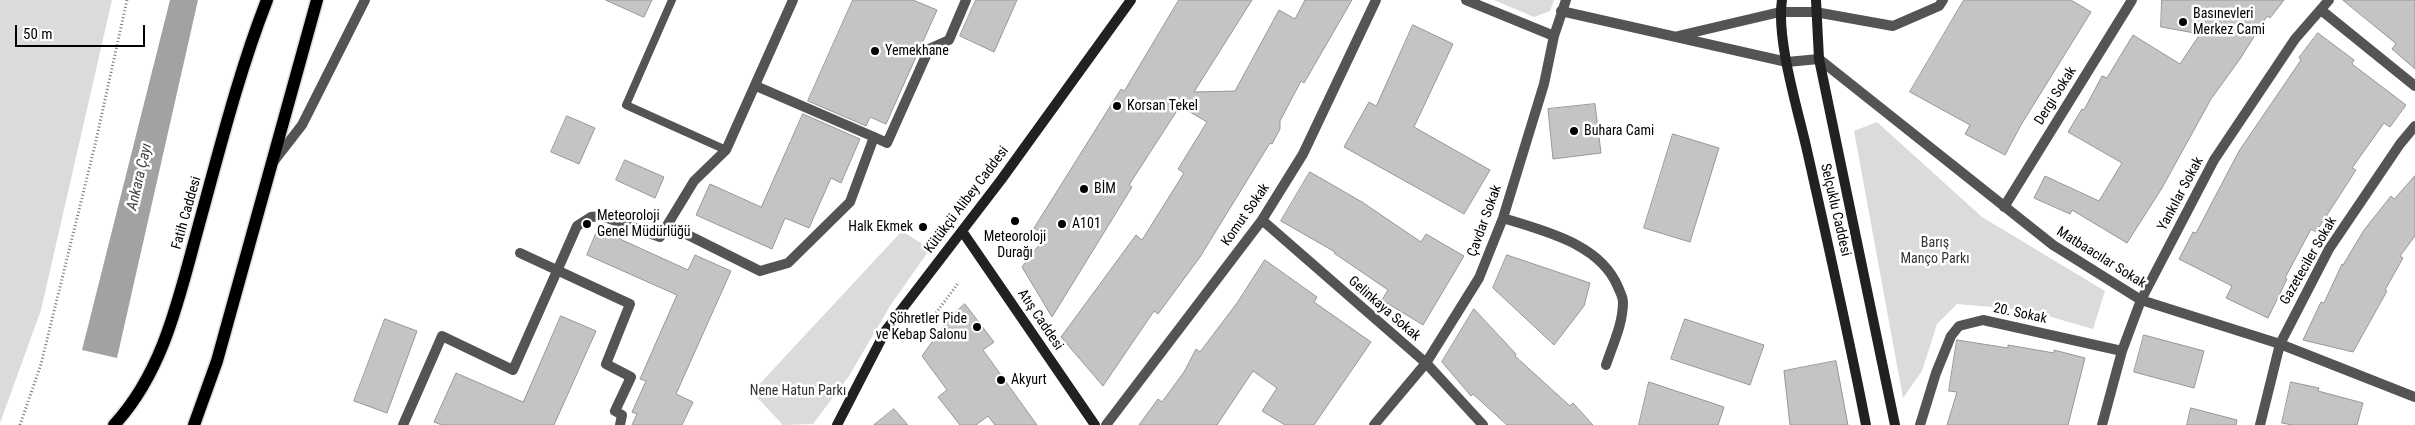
<!DOCTYPE html>
<html>
<head>
<meta charset="utf-8">
<style>
  body { margin:0 }
  #map { position:relative; width:2415px; height:425px; overflow:hidden; background:#fff; font-family:"Roboto Condensed",sans-serif }
  canvas { display:block }
  .scale { position:absolute; left:15px; top:25px; width:130px; height:22px; box-sizing:border-box; border:2px solid #000; border-top:0; padding-left:6px; font-size:15px; line-height:18px; white-space:nowrap; color:#000; -webkit-text-stroke:4px #fff; paint-order:stroke }
</style>
</head>
<body>
<div id="map">
<canvas width="2415" height="425"></canvas>
<div class="scale">50 m</div>
</div>
<script>
const c = document.querySelector('canvas').getContext('2d');
c.lineJoin = 'round';
function fillPath(path, color) { c.fillStyle = color; c.fill(path, 'evenodd'); }
function trace(path, color, width, dash) { c.strokeStyle = color; c.lineWidth = width; c.lineCap = dash ? 'butt' : 'round'; c.setLineDash(dash || []); c.stroke(path); }
function drawText(font, color, halo, rows, align = 'center') {
  c.font = font + ' "Roboto Condensed",sans-serif'; c.lineWidth = 5; c.setLineDash([]); c.textBaseline = 'middle'; c.strokeStyle = halo; c.fillStyle = color; for (const [text, x, y, turn = 0] of rows) {
    c.save(); c.translate(x, y); c.rotate((+turn || 0) * Math.PI / 180); c.textAlign = isNaN(turn) ? turn : align; if (halo) c.strokeText(text, 0, 0); c.fillText(text, 0, 0); c.restore();
  }
}
const green = new Path2D(`
  M0,0H112L41,310L0,423Z
  M1494,0H1554L1550,11L1534,17Z
  M1877,122L1982,217L2105,291L2093,329L2027,310L1957,304L1937,324L1922,371L1903,398L1854,131Z
  M902,231L930,249L890,306L849,376L813,424L783,425L752,392Z`);
const water = new Path2D(`
  M170,0H198L117,358L82,350Z`);
const building = new Path2D(`
  M606,0H652L644,17Z
  M853,0H913L937,10L886,124L870,117L866,126L808,101Z
  M976,0H1017L994,52L960,36Z
  M1179,0H1252L1194,92L1235,91L1279,10L1295,19L1305,0H1352L1304,83L1301,81L1280,121V129L1272,144L1270,143L1200,257L1158,314L1154,311L1103,386L1061,337L1136,235L1142,240L1184,173L1178,169L1207,122L1180,106L1129,185L1132,187L1052,317L1022,267L1046,236L1034,228L1121,89L1124,91Z
  M1964,0H2071L2091,12L2021,125L2005,155L1965,134L1970,125L1910,92Z
  M2162,0H2284L2270,18L2267,16L2240,59L2211,99L2162,188L2127,243L2072,210L2070,214L2034,198L2045,176L2099,201L2122,163L2068,132L2082,109L2084,110L2102,76L2107,78L2133,35L2180,64L2200,34L2161,27Z
  M2343,0H2415V69L2392,49L2396,44Z
  M1413,25L1453,44L1414,127L1490,170L1464,214L1344,147L1369,102L1376,106Z
  M2318,33L2354,60L2352,64L2406,105L2390,127L2384,123L2352,168L2356,170L2316,232L2311,229L2285,278L2287,279L2268,318L2226,298L2232,286L2179,259L2193,232L2196,233L2239,151L2301,60L2299,58Z
  M1595,104L1601,153L1553,159L1548,109Z
  M803,114L860,139L841,183L831,178L809,228L785,218L772,249L696,215L710,184L761,207Z
  M567,116L595,128L579,164L551,152Z
  M1673,134L1719,148L1690,242L1644,228Z
  M625,160L664,177L655,198L616,180Z
  M1310,172L1362,202L1421,242L1426,234L1464,256L1423,325L1382,300L1388,290L1334,253L1335,252L1281,221Z
  M2415,176V236L2400,256L2403,258L2385,290L2387,291L2353,352L2303,340L2321,302L2324,303L2342,264L2343,265L2364,230L2391,196L2394,199Z
  M598,229L688,270L695,255L731,271L676,394L693,402L682,425H632L637,414L632,412L646,381L640,379L677,295L587,255Z
  M1507,255L1590,283L1584,306L1554,345L1493,288Z
  M1265,260L1317,297L1314,302L1371,342L1314,425H1285L1262,411L1277,388L1253,371L1217,425H1139L1158,399L1162,402L1184,372L1196,349L1200,352L1237,303Z
  M965,304L994,342L983,350L1037,425H995L988,416L976,425H960L938,397L947,390L922,356L950,317Z
  M1474,309L1516,354L1515,356L1570,406L1573,403L1593,425H1507L1473,394L1471,396L1442,362Z
  M561,316L596,331L554,425H442L434,422L456,373L523,402Z
  M385,319L417,331L387,413L354,401Z
  M1685,319L1764,345L1750,385L1671,359Z
  M2144,335L2204,351L2194,388L2134,372Z
  M1957,340L2008,348V345L2054,353V350L2085,358L2068,425H1947L1957,392L1949,391Z
  M1836,361L1848,425H1790L1784,371Z
  M1649,382L1724,407L1718,425H1639Z
  M2291,382L2319,388L2318,391L2363,403L2357,425H2292L2282,423Z
  M2191,408L2237,420L2236,425H2187Z
  M894,409L908,425H874Z`);
const path = new Path2D(`
  M936,313L959,282
  M20,425L41,364L95,145L127,0`);
const lane = new Path2D(`
  M672,0L626,105L726,150`);
const street = new Path2D(`
  M1466,0L1554,36
  M2321,10L2415,86
  M1561,11L1787,62L1819,59L2053,245L2141,300L2280,344L2415,397
  M1678,36L1780,12H1815L1893,26L1939,6L1943,0
  M756,86L874,137
  M274,161L302,125L365,0
  M2004,207L2132,0
  M1503,218C1543,231 1600,243 1618,287C1620,292 1623,297 1623,302C1623,324 1613,344 1606,365
  M1262,220L1426,363L1483,425
  M668,225L760,271L788,263L850,202L874,137L887,143L929,49L949,40L966,0
  M520,253L630,304L606,364L631,377L615,411L622,415L620,425
  M403,425L442,336L513,370L577,226L591,217L602,216L660,237L694,181L726,150L793,0
  M1106,425L1262,220L1303,154L1376,0
  M1374,425L1426,363L1479,278L1503,218L1544,84L1554,36L1566,0
  M1920,425L1936,373L1951,336L1959,326L1983,320L2122,351
  M2102,425L2122,351L2141,300L2214,160L2295,39L2329,0
  M2260,425L2280,344L2329,249L2400,144L2415,126`);
const secondary = new Path2D(`
  M1782,0C1776,38 1797,107 1806,146C1827,239 1848,332 1866,425
  M1816,0L1819,59L1895,425
  M962,231L1095,425
  M837,425L886,330L1001,180L1131,0`);
const primary = new Path2D(`
  M114,425C164,371 179,297 198,228C219,152 238,74 267,0
  M194,425L217,361L317,0`);
const markers = [
  [2183,22,5,"#000"],
  [875,51,5,"#000"],
  [1117,106,5,"#000"],
  [1574,131,5,"#000"],
  [1084,189,5,"#000"],
  [1015,221,5,"#000"],
  [587,224,5,"#000"],
  [1062,224,5,"#000"],
  [923,227,5,"#000"],
  [977,327,5,"#000"],
  [1001,380,5,"#000"]
];
const poiNames = [
  ["Basınevleri",2193,14],
  ["Merkez Cami",2193,30],
  ["Yemekhane",885,51],
  ["Korsan Tekel",1127,106],
  ["Buhara Cami",1584,131],
  ["BİM",1094,189],
  ["Meteoroloji",597,216],
  ["Genel Müdürlüğü",597,232],
  ["A101",1072,224],
  ["Halk Ekmek",913,227,"right"],
  ["Meteoroloji",1015,237,"center"],
  ["Durağı",1015,253,"center"],
  ["Şöhretler Pide",967,319,"right"],
  ["ve Kebap Salonu",967,335,"right"],
  ["Akyurt",1011,380]
];
const streetNames = [
  ["Dergi Sokak",2056,96,-58],
  ["Yankılar Sokak",2181,194,-62],
  ["Kütükçü Alibey Caddesi",967,200,-53],
  ["Selçuklu Caddesi",1835,210,77],
  ["Fatih Caddesi",187,213,-74],
  ["Komut Sokak",1246,215,-55],
  ["Çavdar Sokak",1485,221,-70],
  ["Matbaacılar Sokak",2101,258,32],
  ["Gazeteciler Sokak",2309,261,-60],
  ["Gelinkaya Sokak",1384,309,41],
  ["20. Sokak",2020,314,12],
  ["Atış Caddesi",1040,320,56]
];
const parkNames = [
  ["Barış",1935,243],
  ["Manço Parkı",1935,259],
  ["Nene Hatun Parkı",798,391]
];
const waterNames = [
  ["Ankara Çayı",140,177,-77]
];
fillPath(green, '#dbdbdb');
fillPath(water, '#a2a2a2');
fillPath(building, '#c4c4c4');
trace(building, '#989898', 1);
trace(primary, '#dbdbdb', 15);
trace(path, '#767676', 3, [1, 2.5]);
trace(lane, '#545454', 8);
trace(street, '#545454', 10);
trace(secondary, '#212121', 10);
trace(primary, '#000', 12);
for (const [x, y, r, color] of markers) { const dot = new Path2D(); dot.arc(x, y, r, 0, 2 * Math.PI); c.fillStyle = color; c.fill(dot); trace(dot, '#fff', 2); }
drawText('14px', '#000', '#fff', poiNames, 'left');
drawText('14px', '#000', '#fff', streetNames);
drawText('14px', '#323232', '#fff', parkNames);
drawText('italic 15px', '#434343', '#fff', waterNames);
</script>
</body>
</html>
